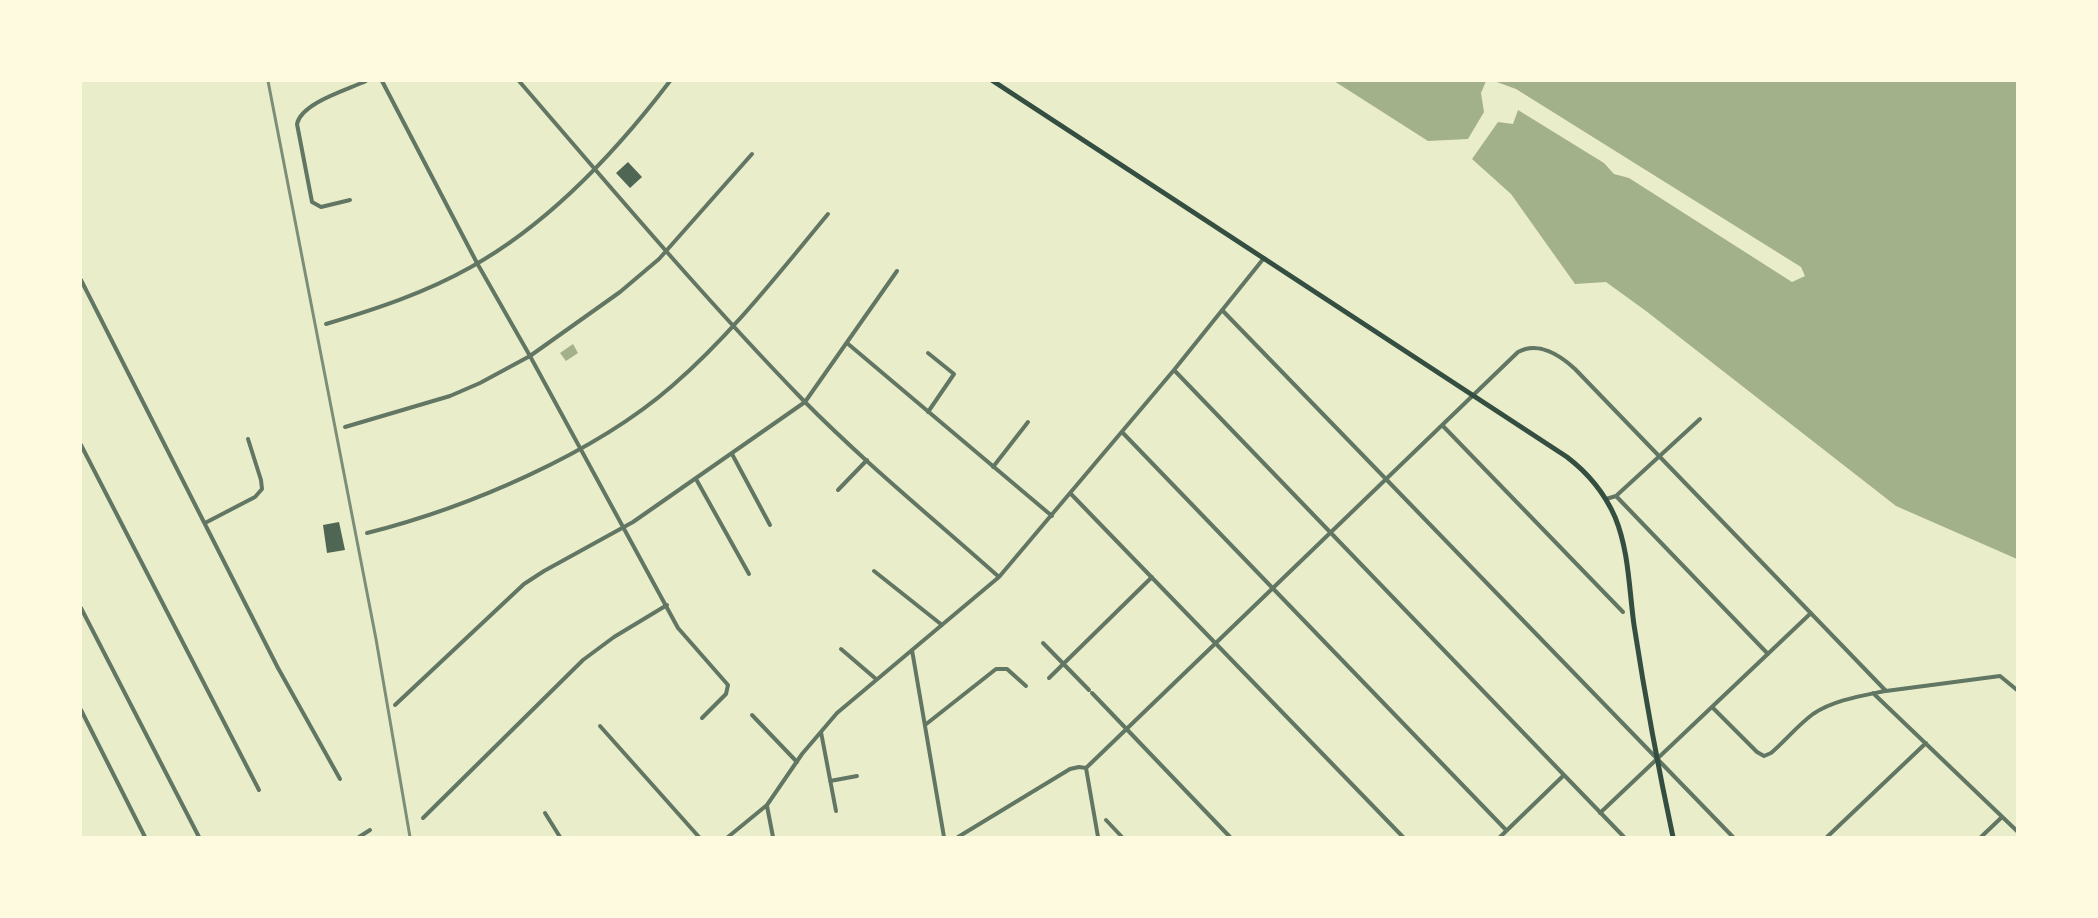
<!DOCTYPE html>
<html>
<head>
<meta charset="utf-8">
<style>
  body { margin:0 }
  #map { position:relative; width:2098px; height:918px; overflow:hidden; background:#e9edc9; font-family:Arial,sans-serif }
  canvas { display:block }
  .frame { position:absolute; inset:0; border:82px solid #fefae0; pointer-events:none }
</style>
</head>
<body>
<div id="map">
<canvas width="2098" height="918"></canvas>
<div class="frame"></div>
</div>
<script>
const c = document.querySelector('canvas').getContext('2d');
c.lineJoin = 'round';
function fillPath(path, color) { c.fillStyle = color; c.fill(path, 'evenodd'); }
function trace(path, color, width, dash) { c.strokeStyle = color; c.lineWidth = width; c.lineCap = dash ? 'butt' : 'round'; c.setLineDash(dash || []); c.stroke(path); }
const water = new Path2D(`
  M1334,81H1486L1481,93L1484,112L1468,139L1428,141Z
  M1494,81H2017V559L1896,506L1646,311L1606,282L1575,284L1511,194L1472,159L1498,122L1513,124L1518,110L1604,163L1614,174L1629,178L1792,282L1805,276L1801,267L1516,89Z
  M573,344L578,353L566,361L560,353Z`);
const building = new Path2D(`
  M628,162L642,177L630,188L616,173Z
  M339,522L345,550L327,553L323,525Z`);
const minor = new Path2D(`
  M382,81L477,263L530,356L678,628L728,685L726,694L702,718
  M519,81C612,189 704,298 803,400C865,463 934,519 999,577
  M350,200L321,207L312,202L297,124C301,103 347,90 366,81
  M81,280L278,668L340,779
  M1222,310L1733,837
  M326,324C376,309 425,293 471,267C550,223 616,152 670,81
  M847,343L1052,516
  M928,353L954,374L928,412
  M1174,370L1564,775
  M1442,425L1623,612
  M345,427L450,396L480,383L530,356L620,292L659,259L752,154
  M1122,432L1506,830
  M81,445L259,790
  M732,454L770,525
  M993,467L1028,422
  M696,479L749,574
  M838,490L867,460
  M1071,494L1403,837
  M1616,496L1768,654
  M1606,499L1616,496L1700,419
  M205,523L255,497L262,489L261,480L248,439
  M367,533C467,508 594,454 672,386C731,335 779,273 828,214
  M874,571L942,625
  M81,608L199,837
  M1043,643L1089,690
  M841,649L876,679
  M912,650L944,837
  M1049,678L1152,577
  M1092,693L1230,837
  M1873,693L2017,831
  M395,705L524,584L544,571L633,522L805,402L897,271
  M1712,707L1757,752L1764,756L1771,753C1785,741 1798,725 1813,714C1834,700 1861,696 1885,691
  M81,710L145,837
  M752,715L797,762
  M925,725L996,669H1007L1026,686
  M600,726L699,837
  M821,732L836,811
  M1086,768L1098,837
  M830,781L857,776
  M767,806L773,837
  M545,813L560,837
  M1600,813L1811,613
  M423,818L583,660L614,637L667,605
  M1106,820L1122,837
  M359,837L370,830
  M728,837L767,805L802,754L837,713L999,577L1174,370L1264,258
  M958,837L1070,769L1079,767L1086,768L1518,352C1538,341 1560,355 1575,369L1886,691L2000,676L2017,690
  M1500,837L1564,775L1624,837
  M1827,837L1926,743
  M1981,837L2002,817`);
const secondary = new Path2D(`
  M993,81L1567,457C1588,473 1604,492 1615,517C1629,551 1629,589 1634,625C1645,696 1658,767 1673,837`);
const rail = new Path2D(`
  M268,81L376,639L410,837`);
fillPath(water, '#a3b18a');
fillPath(building, '#4f6655');
trace(minor, '#617663', 4);
trace(secondary, '#344e41', 5);
trace(rail, '#7c8e77', 3);
</script>
</body>
</html>
